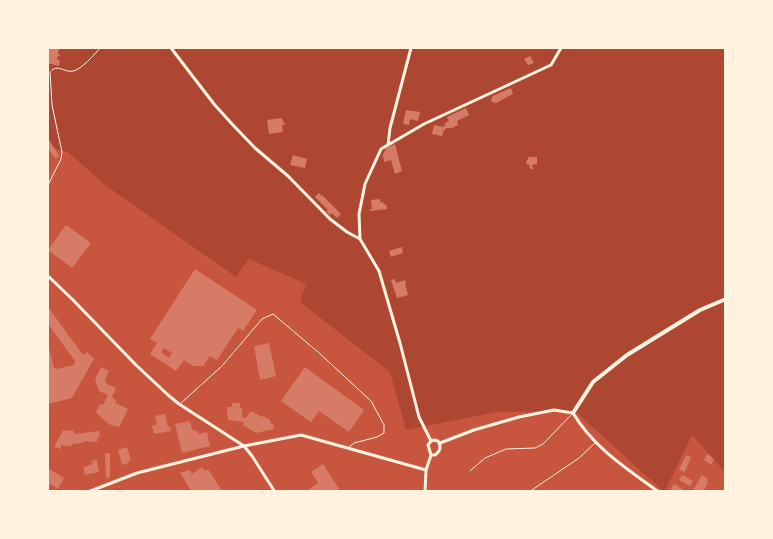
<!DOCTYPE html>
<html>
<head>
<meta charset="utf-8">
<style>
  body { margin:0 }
  #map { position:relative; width:773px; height:539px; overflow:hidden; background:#c8553d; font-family:"Asap Condensed",sans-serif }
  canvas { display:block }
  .frame { position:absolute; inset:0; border:49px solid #fff3e0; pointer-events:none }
</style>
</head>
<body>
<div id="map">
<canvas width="773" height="539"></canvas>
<div class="frame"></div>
</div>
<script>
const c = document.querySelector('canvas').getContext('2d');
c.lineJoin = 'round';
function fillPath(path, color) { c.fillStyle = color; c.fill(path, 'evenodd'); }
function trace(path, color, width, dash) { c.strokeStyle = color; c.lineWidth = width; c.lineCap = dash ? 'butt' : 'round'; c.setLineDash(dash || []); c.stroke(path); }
const green = new Path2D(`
  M48,48H725V472L692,435L665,491H663L575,411L497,412L406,430L390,372L300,302L306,284L249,259L236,277L105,185L68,152L48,147Z`);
const building = new Path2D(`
  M48,48H59L58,54L60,55V56H58L57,60H60L59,66L48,63Z
  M530,56L534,63L528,65L524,59Z
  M511,88L513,94L496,103L492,102L491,100L493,96Z
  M466,108L469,115L457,121L458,125L452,128H446L445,130H444L442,136L432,134L434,125L444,127L446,122H449L447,117Z
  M406,110L420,112L418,121L410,119L409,125L403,124Z
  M281,118L282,119L285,125H282L283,132L269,134L267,120Z
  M49,140L59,155L56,159L48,149V141Z
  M395,144L402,171L395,174L391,160L384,162L383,155L386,148Z
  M293,155L307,159L305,168L290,165Z
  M528,157H537V164L532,165L533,169H530L529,164L527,165L526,161L528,160Z
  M319,193L321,196L322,195L341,214L337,218L332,213L330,215L326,211L328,210L315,197Z
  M380,199V202H382L387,206V209L370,211V209H372L371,200Z
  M66,225L91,243L72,268L48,250Z
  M402,247L403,253L391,257L389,251Z
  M195,269L257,310L243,331L238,328L217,360L210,356L203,366H193L184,360L176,371L150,354L157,343L150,339ZM164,348L172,353L169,358L161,352Z
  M395,279L396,283L405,280L406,283H405L408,295L397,298L391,280Z
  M48,307L83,355L87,352L94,359L72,398L48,404V344L54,368H56V369L74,365L75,361L48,324Z
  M269,343L276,376L260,380L254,346Z
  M101,367L109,371L105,380L107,384L116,388L112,397L116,400L115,403L128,409L119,427L111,425L106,422L96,412L100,404L103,405L108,395L99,391L95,379Z
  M305,367L364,410L349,432L319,411L311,422L281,401Z
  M232,403H240V408H242V417L246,418L251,411L262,417L263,416L270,420L271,424L273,423L274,429L256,433L243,425L244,423L243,422L228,420V416H227V407H232Z
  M165,414L168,427L170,426L171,431L154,434L152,426L157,424L155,416Z
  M190,421L192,429L194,431L196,430L199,434L207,432L210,446L182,453L175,424Z
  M63,430L74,431V434L99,431L100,437H97L98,441L88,442V441L82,442V443L72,444V446L61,445V449L54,447Z
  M127,447L131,460L128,461L129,463L122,465L118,450Z
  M105,453H110V477L106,479Z
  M707,454L714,459L711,465L704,460Z
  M686,455L691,457L685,472L679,470Z
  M97,460L99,472L85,475L83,467L90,465L92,464L91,461Z
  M323,464L341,492H305L318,483L311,472Z
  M202,467L205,471L208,469L222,491L226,489L228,492H192L180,473L189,470L192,474Z
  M49,469L64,478L58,489L51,484L48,487V480L49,478L48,477V472Z
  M682,475L693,481L690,486L679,480Z
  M702,475L708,479L707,482L708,483L703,492H695L693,490Z
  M674,484L687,492H675L671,489Z`);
const path = new Path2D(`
  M48,185L61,159L62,152L52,105L50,72C58,63 64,73 73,71C81,70 95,54 100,48`);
const service = new Path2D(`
  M180,404L222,366L262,319L273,314L318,352L371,401L384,425V433L377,437L354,443L348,448
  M470,471L485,458L506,449L535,448L543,444L572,414
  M529,492L579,458L595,443`);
const minor = new Path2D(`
  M171,48L214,104L232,124L255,148L288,176L330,219L347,232L360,239L379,271L400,343L419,417L431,441
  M388,145L390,128L411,48
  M360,239L359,214L365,184L381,149L424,124L551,65L561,48
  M48,276L73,300L136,365L168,395L179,404L244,446L252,456L275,492
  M434,440L438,441C442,446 440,452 435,455H431L428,445L431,441Z
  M440,443L474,430L519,417L554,410L573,413C593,447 627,469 659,492
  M88,492L137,473L244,446L301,435L426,470
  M425,492L426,470L431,455`);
const tertiary = new Path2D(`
  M573,413L593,382L627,355L700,310L726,299`);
fillPath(green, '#ae4732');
fillPath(building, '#d67c66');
trace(path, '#fff3e0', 1);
trace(service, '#fff3e0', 1);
trace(minor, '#fff3e0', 3);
trace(tertiary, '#fff3e0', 4);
</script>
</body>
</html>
